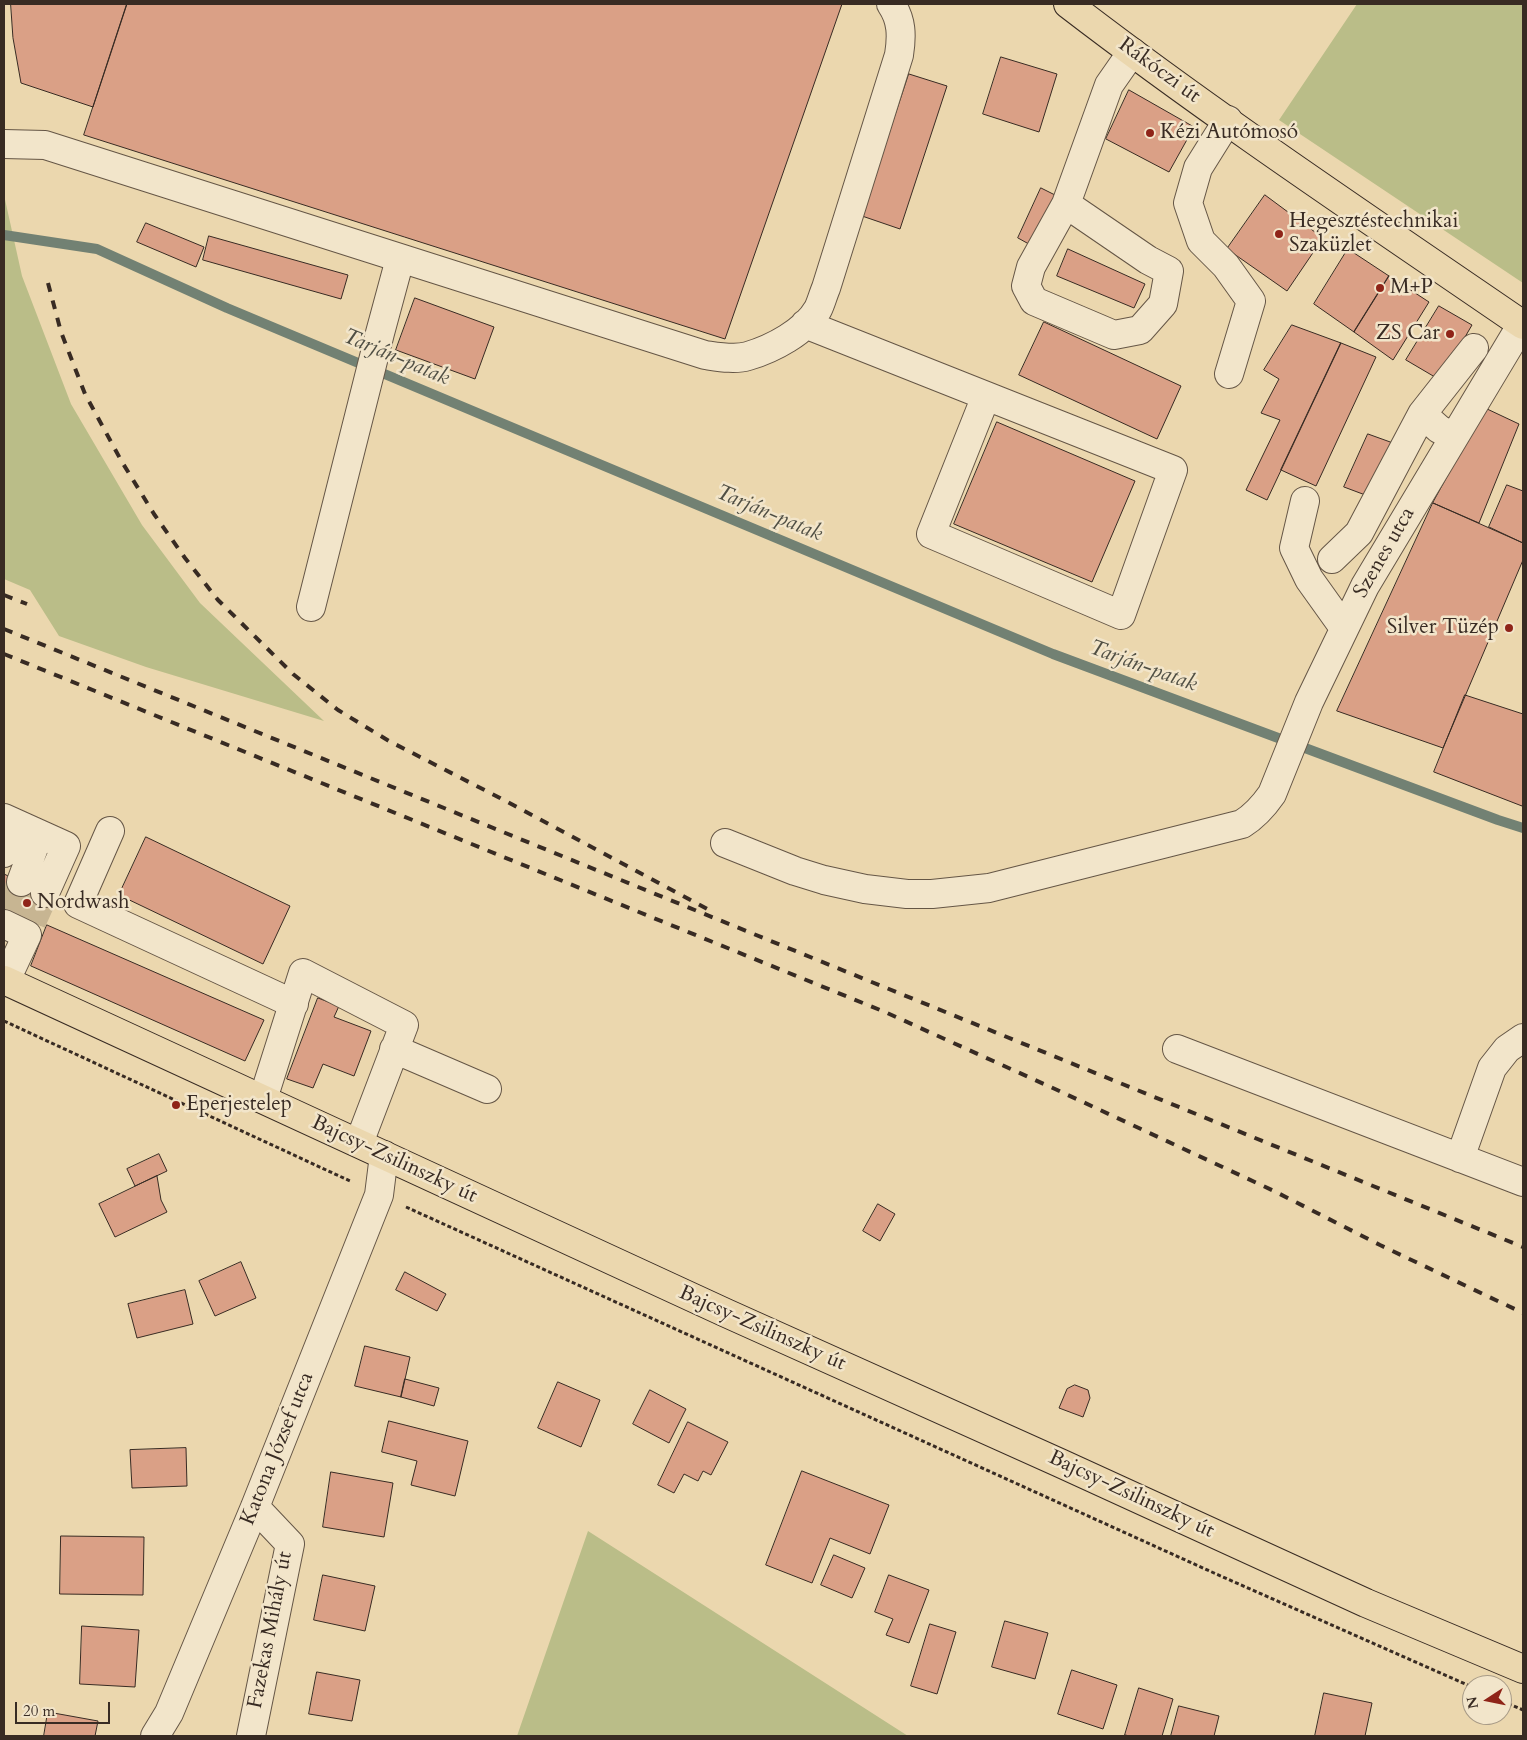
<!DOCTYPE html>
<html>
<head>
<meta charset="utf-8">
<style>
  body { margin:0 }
  #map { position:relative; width:1527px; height:1740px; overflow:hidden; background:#ebd7ae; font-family:Cardo,serif }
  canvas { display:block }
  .frame { position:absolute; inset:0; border:5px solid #382b23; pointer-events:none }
  .north { position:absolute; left:1462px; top:1675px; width:50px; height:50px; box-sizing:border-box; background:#f2e5ca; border:1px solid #a89b87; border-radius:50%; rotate:259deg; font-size:14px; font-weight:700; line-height:20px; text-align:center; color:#382b23 }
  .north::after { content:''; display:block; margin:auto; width:18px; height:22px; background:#8f2418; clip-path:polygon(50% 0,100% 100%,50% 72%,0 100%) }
  .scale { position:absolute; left:15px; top:1702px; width:95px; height:22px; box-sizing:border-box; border:2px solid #382b23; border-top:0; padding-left:6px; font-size:15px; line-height:18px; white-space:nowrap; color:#382b23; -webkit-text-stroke:4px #f2e5ca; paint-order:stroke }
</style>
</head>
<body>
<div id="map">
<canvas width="1527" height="1740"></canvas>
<div class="frame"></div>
<div class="north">N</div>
<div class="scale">20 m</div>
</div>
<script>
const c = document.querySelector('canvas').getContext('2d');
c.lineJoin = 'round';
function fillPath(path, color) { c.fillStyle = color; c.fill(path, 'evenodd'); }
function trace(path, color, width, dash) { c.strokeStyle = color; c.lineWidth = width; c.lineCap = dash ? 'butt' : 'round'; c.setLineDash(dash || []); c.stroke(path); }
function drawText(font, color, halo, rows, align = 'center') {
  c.font = font + ' Cardo,serif'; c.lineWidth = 5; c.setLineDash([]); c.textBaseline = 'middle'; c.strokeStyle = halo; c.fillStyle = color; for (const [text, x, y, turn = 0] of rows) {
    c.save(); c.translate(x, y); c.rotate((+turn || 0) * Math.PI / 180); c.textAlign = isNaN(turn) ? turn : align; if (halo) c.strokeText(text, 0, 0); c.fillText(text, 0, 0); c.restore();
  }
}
const green = new Path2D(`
  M1357,4H1523V283L1279,120Z
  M4,195L22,276L71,404L142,525L200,603L324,721L146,667L59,636L30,590L4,579Z
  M588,1531L908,1736H517Z`);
const stream = new Path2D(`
  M4,235L97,249L227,308L1053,654L1498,820L1523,828`);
const building = new Path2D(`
  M11,4H127L93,107L21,83L13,38Z
  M127,4H842L725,339L84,135Z
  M1001,57L1057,74L1039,132L983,114Z
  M909,74L947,86L900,229L862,216Z
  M1129,90L1194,127L1169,172L1106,139Z
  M1041,188L1061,198L1036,248L1018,238Z
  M1265,195L1323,238L1287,291L1227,249Z
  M146,223L204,247L196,267L137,242Z
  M209,236L348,275L341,299L203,260Z
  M1068,249L1145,284L1134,308L1057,276Z
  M1348,249L1389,276L1354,332L1314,304Z
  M1389,276L1429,302L1393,360L1354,332Z
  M415,298L494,327L475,379L396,350Z
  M1439,306L1472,325L1440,380L1406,360Z
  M1044,322L1181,386L1157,439L1019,375Z
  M1292,325L1341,343L1267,500L1246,490L1280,420L1261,413L1279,379L1264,370Z
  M1341,343L1376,357L1316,486L1281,470Z
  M1485,408L1519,424L1479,523L1433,503Z
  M997,422L1135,481L1092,582L954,524Z
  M1368,434L1393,443L1368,496L1344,487Z
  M1507,485L1523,491V543L1489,527Z
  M1433,503L1523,543V560L1443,748L1337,711Z
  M1465,695L1523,714V803L1522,806L1434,772Z
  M146,837L290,906L263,964L119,895Z
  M4,874L53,897L41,925L4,909Z
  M47,925L264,1020L245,1061L31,966Z
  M318,998L339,1006L334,1017L371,1031L354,1076L323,1064L313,1088L287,1079Z
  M159,1154L167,1171L135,1186L127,1169Z
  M157,1176L161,1200L167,1212L115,1237L99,1204Z
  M878,1204L895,1214L880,1241L863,1231Z
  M241,1262L256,1298L215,1316L199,1281Z
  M405,1272L446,1294L437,1311L396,1290Z
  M185,1290L193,1324L137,1338L128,1304Z
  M365,1346L410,1357L401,1397L355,1386Z
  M405,1379L439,1388L434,1406L401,1397Z
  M558,1382L600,1400L581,1447L538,1428Z
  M1075,1385L1088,1390L1090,1398L1083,1417L1059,1408L1067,1389Z
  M650,1390L686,1409L669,1443L633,1424Z
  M389,1421L468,1441L455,1496L411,1485L417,1461L382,1452Z
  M688,1422L728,1442L711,1475L703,1471L698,1481L684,1474L674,1493L658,1485Z
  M186,1448L187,1486L132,1488L130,1450Z
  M802,1471L889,1505L870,1554L830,1538L812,1583L766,1565Z
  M331,1472L393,1483L384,1537L323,1527Z
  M61,1536L144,1537L143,1595L60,1594Z
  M834,1555L865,1568L852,1598L821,1585Z
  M323,1575L375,1586L365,1631L314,1620Z
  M889,1575L929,1590L909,1643L886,1635L893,1619L875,1612Z
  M1005,1621L1048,1633L1035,1679L992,1667Z
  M930,1624L956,1632L937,1694L911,1686Z
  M82,1626L139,1630L135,1687L80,1684Z
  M1072,1670L1117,1685L1103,1729L1058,1714Z
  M317,1672L360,1680L352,1721L309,1714Z
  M1139,1688L1173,1699L1162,1736H1130L1125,1735Z
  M1324,1693L1372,1703L1365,1736H1315Z
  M1179,1706L1219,1716L1214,1736H1171Z
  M48,1712L98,1721L95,1736H44Z`);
const minorTunnel = new Path2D(`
  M9,911L21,882
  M32,922L45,893`);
const path = new Path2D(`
  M4,1021L350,1181
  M406,1207L1214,1573L1472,1687
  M1502,1701L1523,1710`);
const minor = new Path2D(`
  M1228,120L1198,168L1188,203L1201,241L1226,266L1251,301L1229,374
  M4,144L45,145L705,355C719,357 735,360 748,356C772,349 805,332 818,309C821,303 823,295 826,288L899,55C902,36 902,20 891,4
  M1066,204L1148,260L1169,271L1163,304L1140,330L1114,335L1034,301L1026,286L1031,267L1066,204L1109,85L1132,52
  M805,324L1173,470L1121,615L931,534L986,396
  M1422,414L1474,348
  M1305,501L1294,548L1309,579L1344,628
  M1332,559L1359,533L1422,414L1439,429L1454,437
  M311,607L380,333L400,259
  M4,818L66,846L45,893
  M110,831L78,904L294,1004
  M725,843L795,871L824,880L865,889L907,894H932L989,888L1242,824C1255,816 1263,807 1272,794L1309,702L1365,586L1522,324
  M4,853L14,823
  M21,882L39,834
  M4,924L27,935L6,980
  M394,1049L487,1089
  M1177,1049L1523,1182
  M263,1099L303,973L404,1025L359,1143
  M1460,1158L1492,1068L1507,1049L1523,1038
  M155,1736L169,1713L255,1507L379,1195L384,1155
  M251,1736L290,1544L255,1507`);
const major = new Path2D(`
  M1068,4C1215,117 1370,220 1523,325
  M4,980L726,1313L1060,1463L1366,1603L1523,1669`);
const rail = new Path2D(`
  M48,283L61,332L85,394L122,462L154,514L185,558L218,600L293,674L338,710L389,741L500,798L711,911
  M4,595L27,604
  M4,629L1523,1247
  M4,654L885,1012L1055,1089L1274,1191L1380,1245L1523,1313`);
const markers = [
  [1150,133,5,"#8f2418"],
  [1279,234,5,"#8f2418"],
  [1380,288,5,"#8f2418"],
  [1450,334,5,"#8f2418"],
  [1509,628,5,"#8f2418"],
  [27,903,5,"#8f2418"],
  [176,1105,5,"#8f2418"]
];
const streetNames = [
  ["Rákóczi út",1159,71,36],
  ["Szenes utca",1385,553,-60],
  ["Bajcsy-Zsilinszky út",394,1160,25],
  ["Bajcsy-Zsilinszky út",762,1329,24],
  ["Katona József utca",278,1449,-68],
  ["Bajcsy-Zsilinszky út",1131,1495,25],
  ["Fazekas Mihály út",271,1630,-79]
];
const poiNames = [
  ["Kézi Autómosó",1160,133],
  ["Hegesztéstechnikai",1289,222],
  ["Szaküzlet",1289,246],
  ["M+P",1390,288],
  ["ZS Car",1440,334,"right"],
  ["Silver Tüzép",1499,628,"right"],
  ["Nordwash",37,903],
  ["Eperjestelep",186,1105]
];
const waterNames = [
  ["Tarján-patak",396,358,23],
  ["Tarján-patak",769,514,23],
  ["Tarján-patak",1143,667,20]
];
fillPath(green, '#babd88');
trace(stream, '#728173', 10);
fillPath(building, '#daa086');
trace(building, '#382b23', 1);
trace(minorTunnel, '#c7b592', 28, [28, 14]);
trace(minor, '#655646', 30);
trace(major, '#382b23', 30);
trace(path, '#382b23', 3, [4, 2.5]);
trace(minor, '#f2e5ca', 28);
trace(major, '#ebd7ae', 28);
trace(rail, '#382b23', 4, [9, 9]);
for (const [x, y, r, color] of markers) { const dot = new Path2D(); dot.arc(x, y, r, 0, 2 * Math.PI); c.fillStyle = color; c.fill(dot); trace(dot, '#f2e5ca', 2); }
drawText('21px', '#382b23', '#f2e5ca', streetNames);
drawText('21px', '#382b23', '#f2e5ca', poiNames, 'left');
drawText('italic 22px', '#504f44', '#f2e5ca', waterNames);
</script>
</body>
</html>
